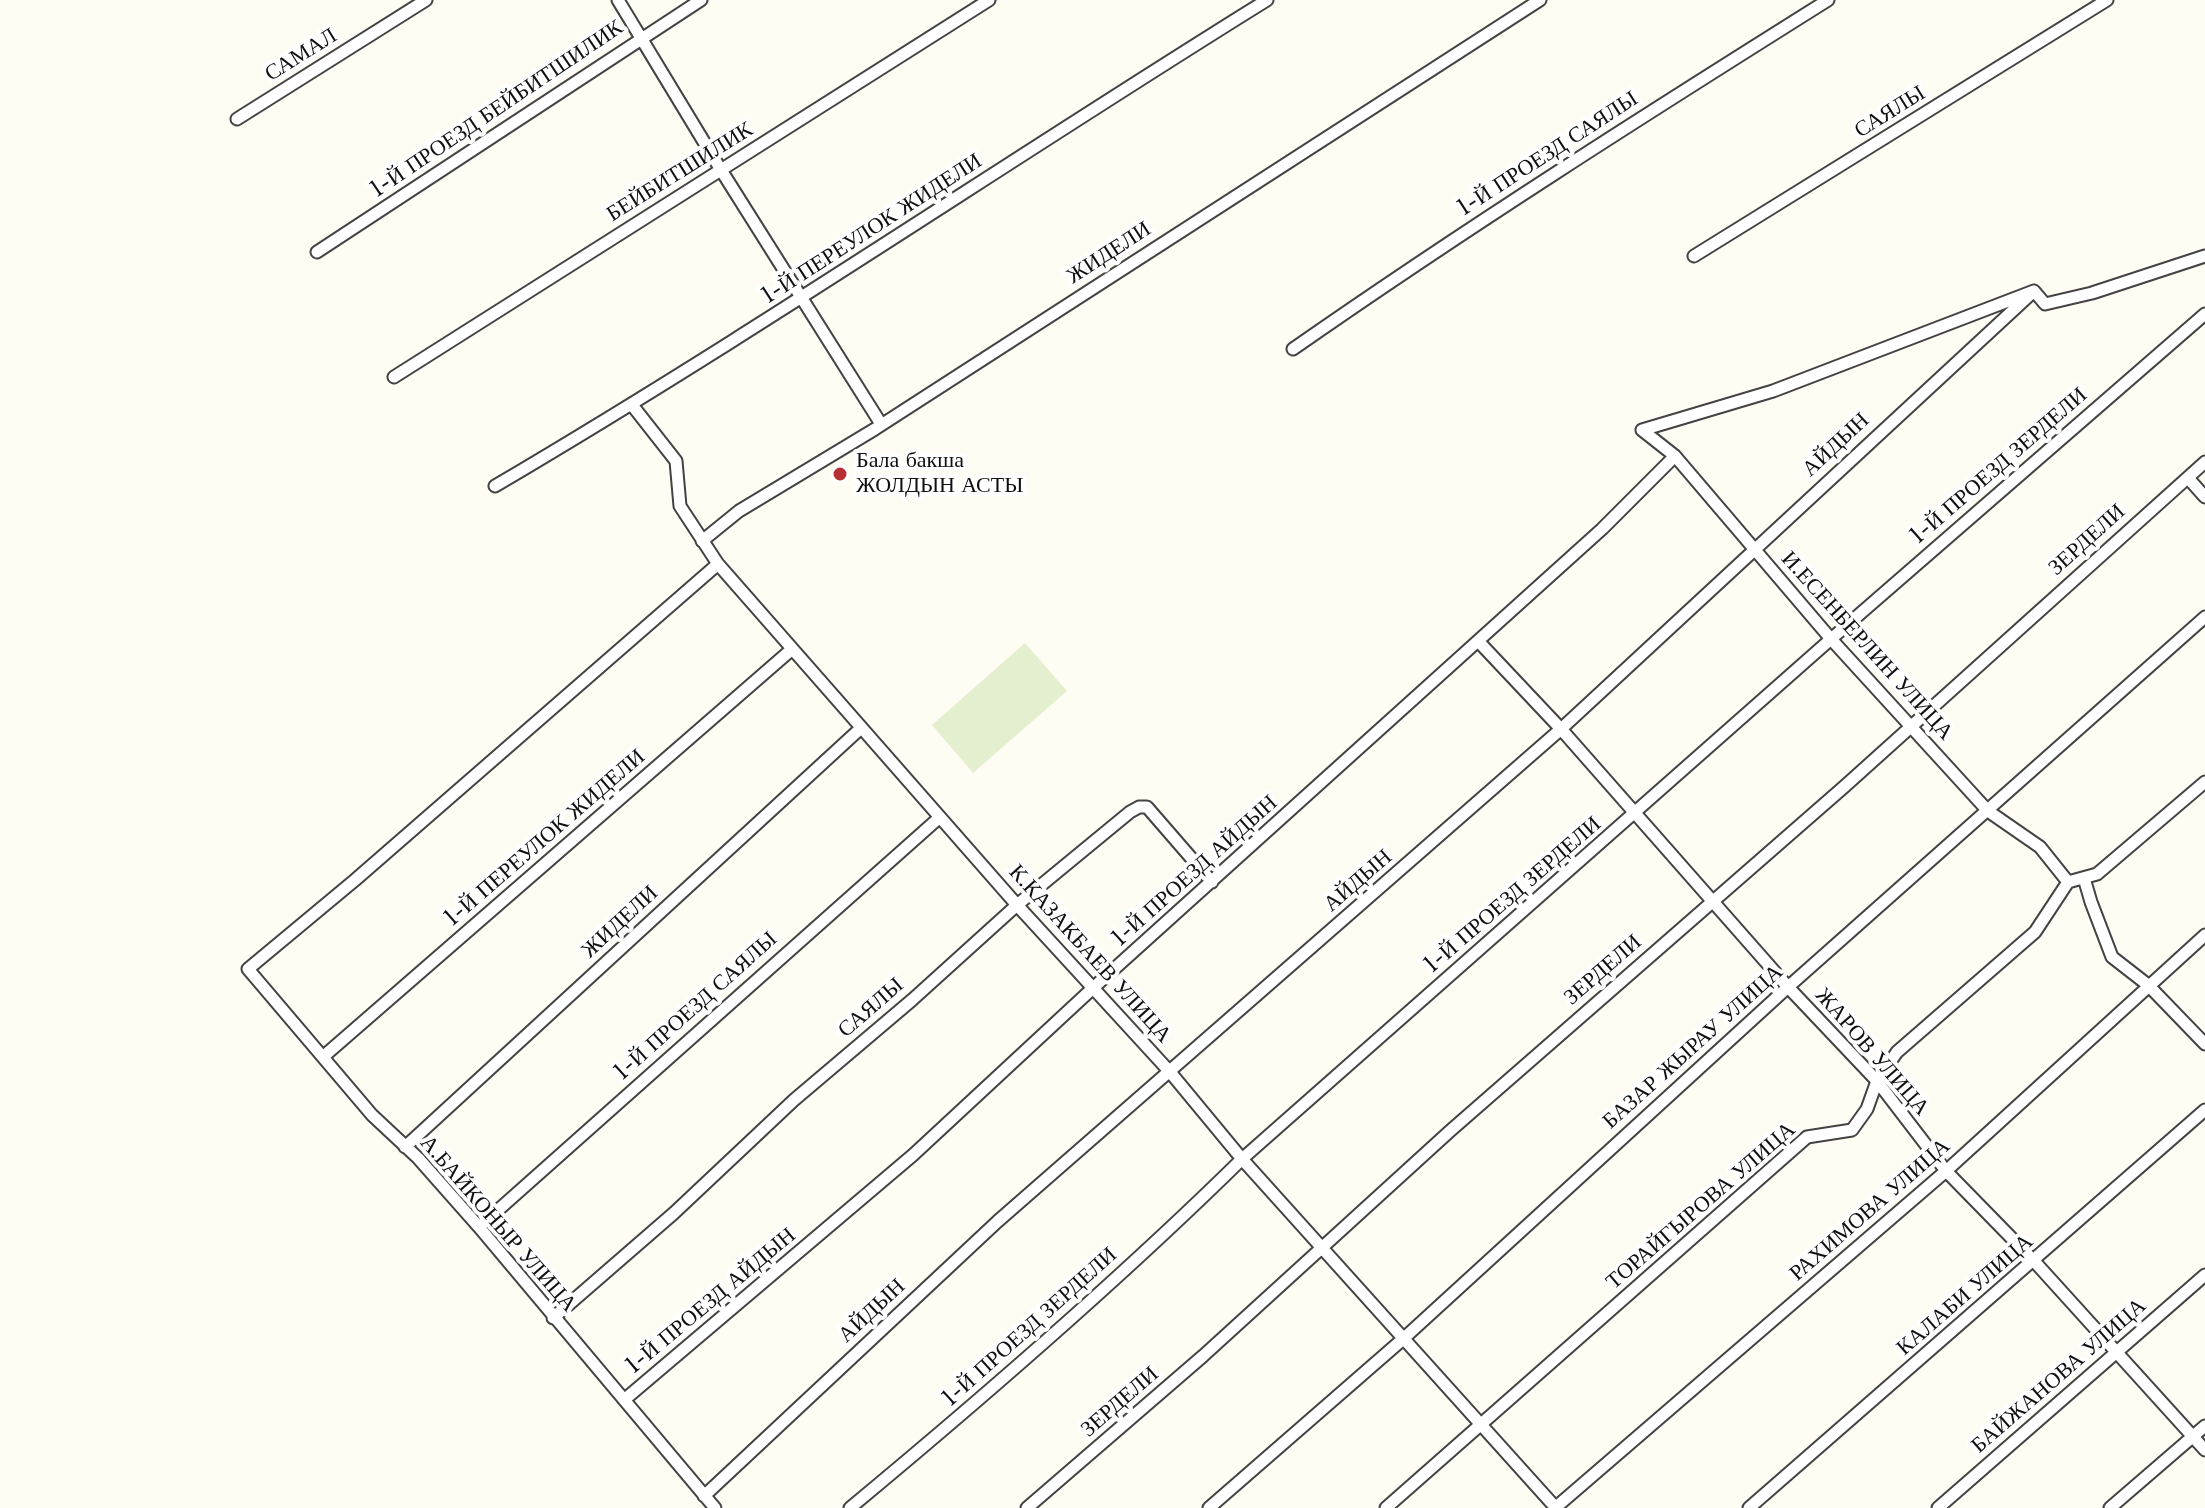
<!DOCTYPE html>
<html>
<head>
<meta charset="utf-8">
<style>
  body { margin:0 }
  canvas { display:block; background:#fefcf3 }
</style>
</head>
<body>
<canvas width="2205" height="1508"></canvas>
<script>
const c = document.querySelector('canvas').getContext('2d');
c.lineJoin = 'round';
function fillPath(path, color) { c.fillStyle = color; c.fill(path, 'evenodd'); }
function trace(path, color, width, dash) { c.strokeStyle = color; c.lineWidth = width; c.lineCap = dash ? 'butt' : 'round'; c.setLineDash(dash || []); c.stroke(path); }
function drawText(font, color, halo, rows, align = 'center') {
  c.font = font + ' "Libre Baskerville",serif'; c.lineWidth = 8; c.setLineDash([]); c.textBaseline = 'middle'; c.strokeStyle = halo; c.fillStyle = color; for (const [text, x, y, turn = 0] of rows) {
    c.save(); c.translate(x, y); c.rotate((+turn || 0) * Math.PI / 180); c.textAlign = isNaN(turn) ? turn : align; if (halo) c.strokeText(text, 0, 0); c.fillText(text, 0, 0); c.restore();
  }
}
const pitch = new Path2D(`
  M1025,643L1067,691L973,773L932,725Z`);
const minor = new Path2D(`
  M618,0L721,170L881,424
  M237,119L426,0
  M317,252L701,0
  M1694,256L2107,0
  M1293,349C1468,227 1648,113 1828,0
  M394,377L989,0
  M632,405L676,461L680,506L718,564L1017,905L1170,1072L1242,1159L1556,1508
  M1642,430L1675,456L1831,639L1988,811L2040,847L2068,882
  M1642,430L1773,391L2034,291L2045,304L2092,293L2205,256
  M2188,478L2205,497
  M495,486C757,332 1009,160 1267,0
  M702,541L739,511L875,429L1540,0
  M1479,642L1561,729L1788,987L1877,1081L1946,1171L2034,1261L2205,1450
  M2084,878L2091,902L2112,957L2148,985L2205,1044
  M324,1056L791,650
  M405,1147L861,728
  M479,1227L940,817
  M553,1318L674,1213L794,1100L912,1000L1017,905L1130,812L1139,807H1147L1212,882
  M624,1400L913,1155L1093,988L1602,529L1675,456
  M704,1496L998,1221L1561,729L2034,291
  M715,1508L479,1227L418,1158L372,1115L248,969L355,880L718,564
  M850,1508C985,1396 1117,1282 1242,1159L1831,639L2205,314
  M1027,1508L1203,1356L1450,1131L1845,786L2205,462
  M1209,1508L1403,1339L1788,987L2205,617
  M1386,1508L1807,1137L1852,1130L1867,1109L1877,1081L1897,1052L2035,932L2068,882L2097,874L2205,782
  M1555,1508L1946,1171L2205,935
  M1749,1508L2205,1110
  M1938,1508L2205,1275
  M2110,1508L2205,1426`);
const markers = [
  [840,474,8,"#b73035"]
];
const streetNames = [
  ["САМАЛ",301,55,-32],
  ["1-Й ПРОЕЗД БЕЙБИТШИЛИК",497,109,-34],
  ["САЯЛЫ",1890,112,-32],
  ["1-Й ПРОЕЗД САЯЛЫ",1548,154,-33],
  ["БЕЙБИТШИЛИК",680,172,-32],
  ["1-Й ПЕРЕУЛОК ЖИДЕЛИ",872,229,-33],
  ["ЖИДЕЛИ",1109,253,-33],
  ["АЙДЫН",1836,445,-43],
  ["1-Й ПРОЕЗД ЗЕРДЕЛИ",1999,466,-41],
  ["ЗЕРДЕЛИ",2087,540,-42],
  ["И.ЕСЕНБЕРЛИН УЛИЦА",1867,646,48],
  ["1-Й ПЕРЕУЛОК ЖИДЕЛИ",545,838,-41],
  ["1-Й ПРОЕЗД АЙДЫН",1195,871,-42],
  ["АЙДЫН",1358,881,-41],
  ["1-Й ПРОЕЗД ЗЕРДЕЛИ",1513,895,-41],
  ["ЖИДЕЛИ",620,922,-43],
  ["К.КАЗАКБАЕВ УЛИЦА",1090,954,48],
  ["ЗЕРДЕЛИ",1603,970,-41],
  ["1-Й ПРОЕЗД САЯЛЫ",696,1006,-42],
  ["САЯЛЫ",871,1008,-41],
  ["БАЗАР ЖЫРАУ УЛИЦА",1693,1047,-42],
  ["ЖАРОВ УЛИЦА",1872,1052,49],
  ["ТОРАЙГЫРОВА УЛИЦА",1701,1206,-41],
  ["РАХИМОВА УЛИЦА",1870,1210,-41],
  ["А.БАЙКОНЫР УЛИЦА",498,1224,49],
  ["КАЛАБИ УЛИЦА",1965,1295,-41],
  ["1-Й ПРОЕЗД АЙДЫН",711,1301,-40],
  ["АЙДЫН",872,1311,-43],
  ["1-Й ПРОЕЗД ЗЕРДЕЛИ",1030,1327,-42],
  ["БАЙЖАНОВА УЛИЦА",2059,1376,-41],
  ["ЗЕРДЕЛИ",1120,1402,-41]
];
const poiNames = [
  ["Бала бакша",856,461],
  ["ЖОЛДЫН АСТЫ",856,486]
];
fillPath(pitch, '#e3efcf');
trace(minor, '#434343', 15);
trace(minor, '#fff', 11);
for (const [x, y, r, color] of markers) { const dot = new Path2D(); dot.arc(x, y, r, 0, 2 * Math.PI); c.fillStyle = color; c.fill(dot); trace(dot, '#fff', 3); }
drawText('22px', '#101010', '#fff', streetNames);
drawText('22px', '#101010', '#fff', poiNames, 'left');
</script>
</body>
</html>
